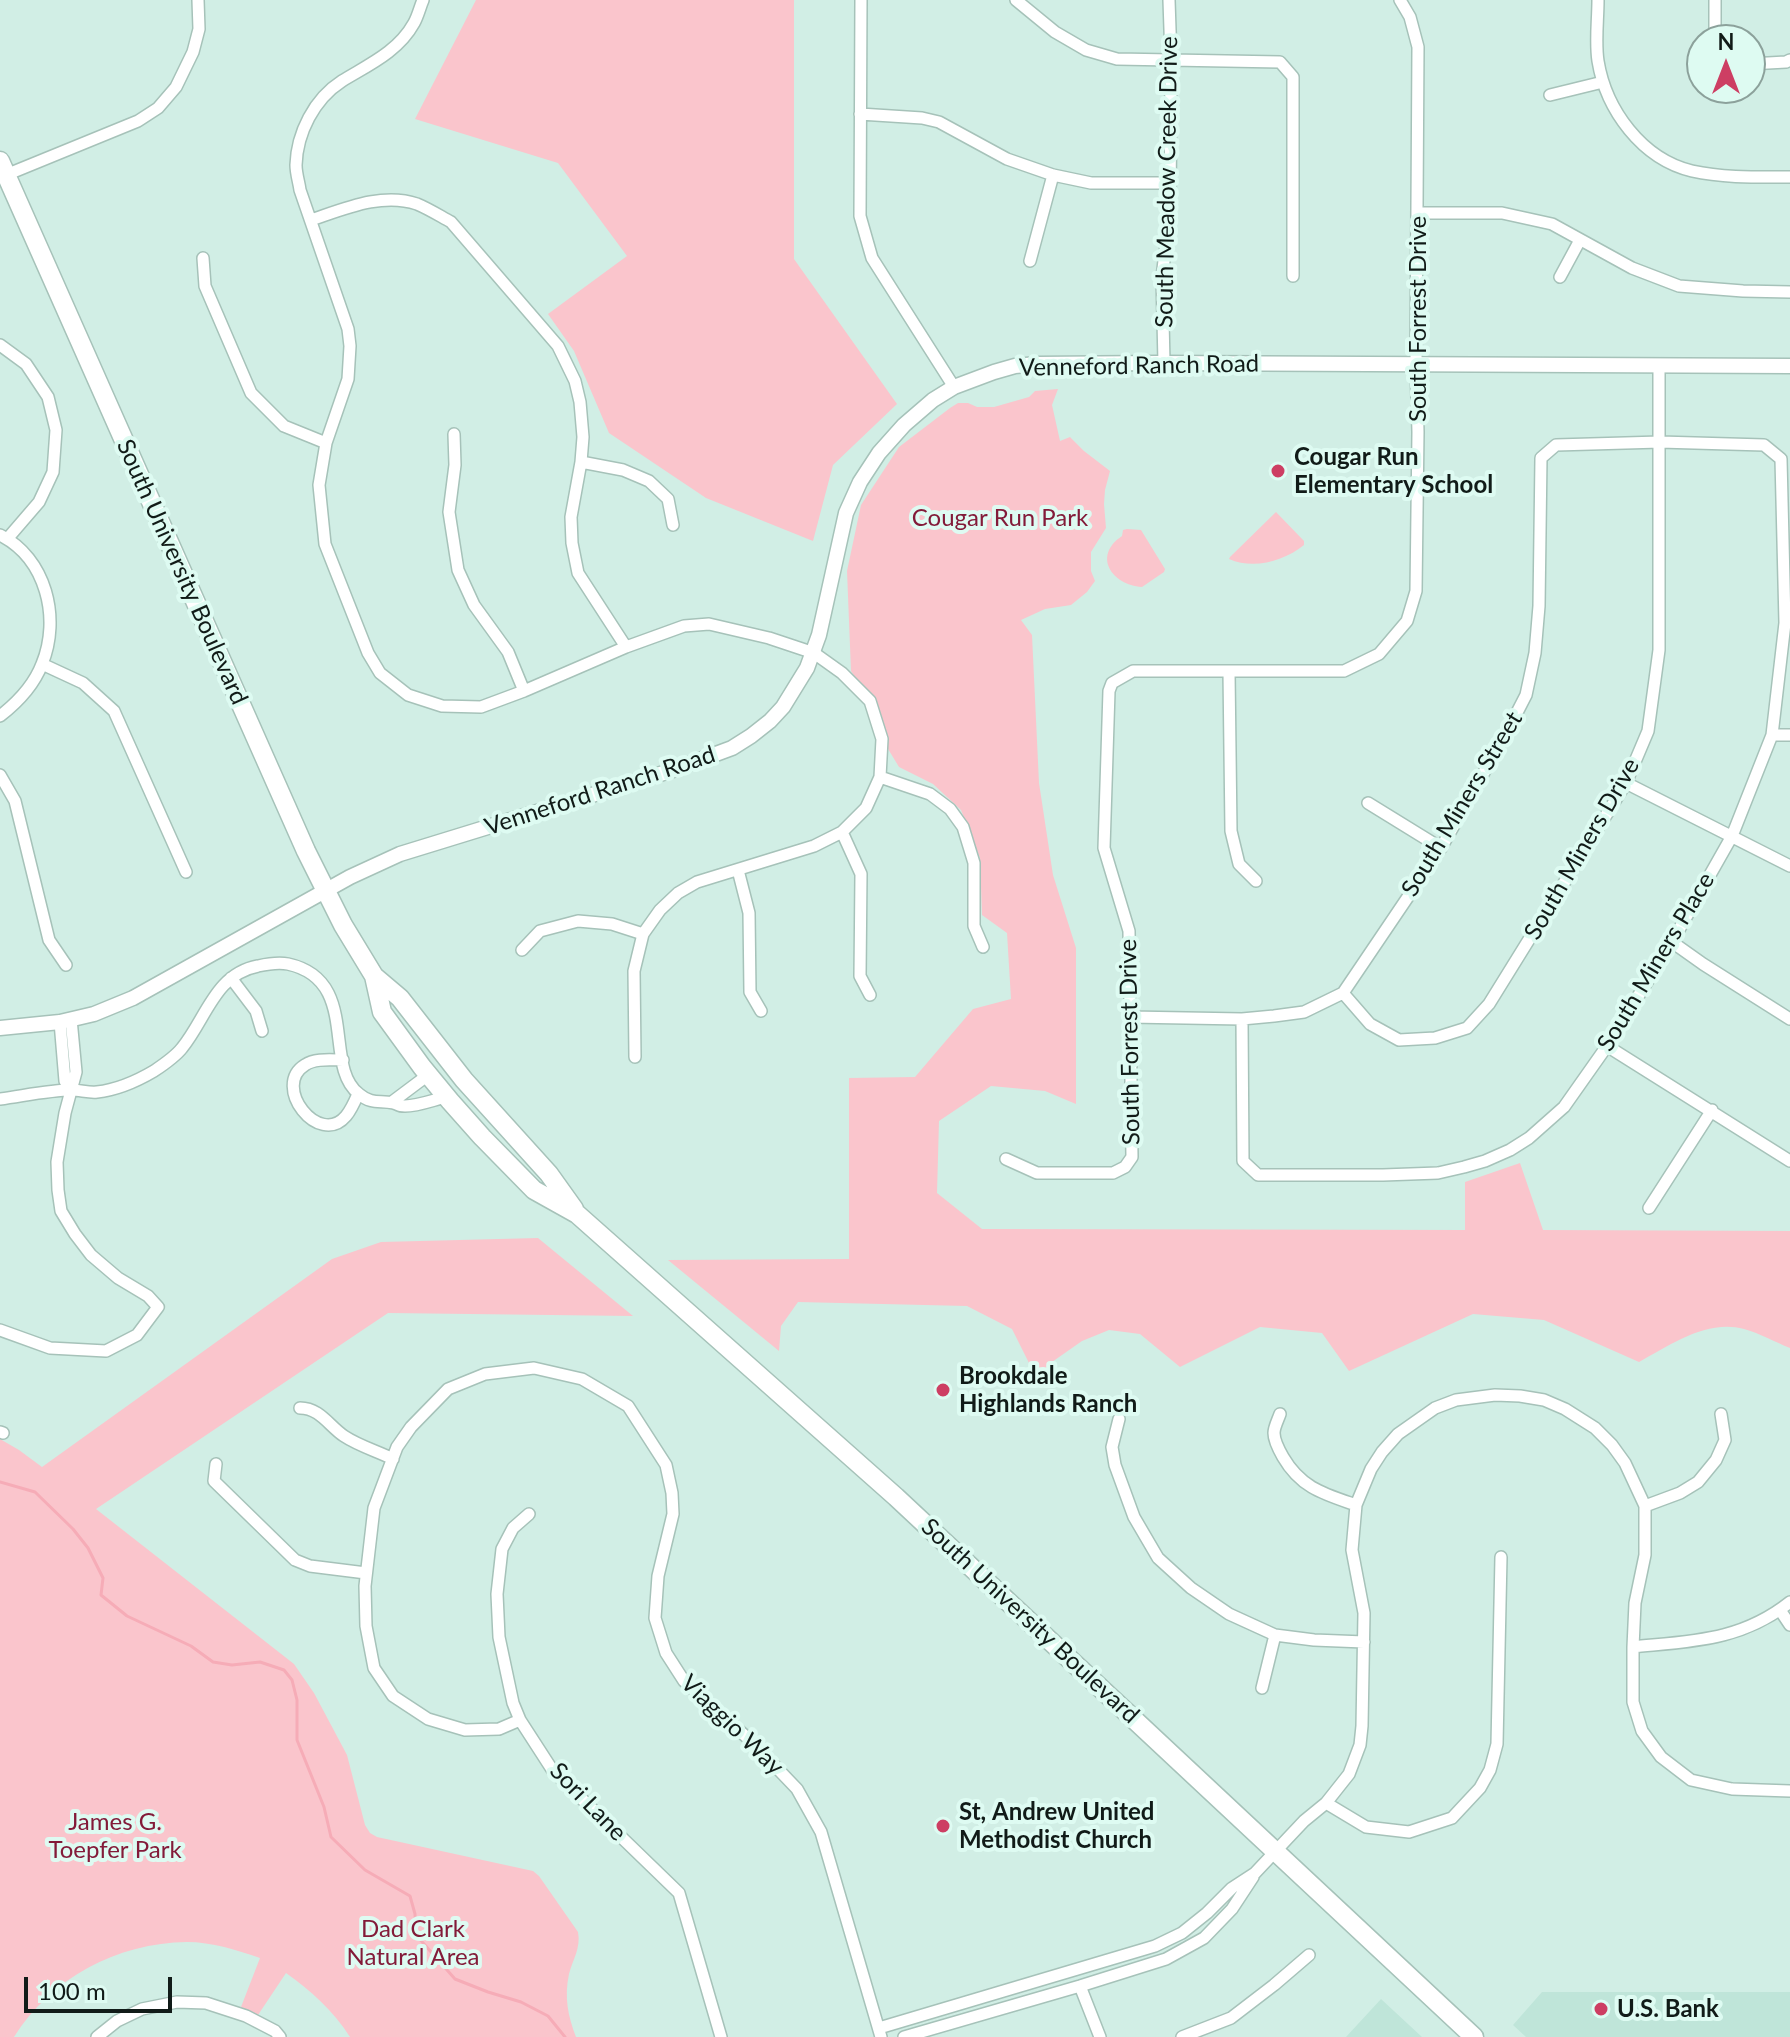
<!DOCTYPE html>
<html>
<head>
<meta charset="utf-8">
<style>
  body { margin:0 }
  #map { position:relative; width:1790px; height:2037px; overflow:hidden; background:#d1eee5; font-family:Lato,sans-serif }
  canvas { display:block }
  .north { position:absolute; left:1686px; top:24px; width:80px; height:80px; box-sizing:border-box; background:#defbf2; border:2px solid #8ca19b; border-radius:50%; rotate:0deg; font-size:22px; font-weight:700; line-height:32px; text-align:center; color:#111b18 }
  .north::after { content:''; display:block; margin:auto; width:28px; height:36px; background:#cd3e63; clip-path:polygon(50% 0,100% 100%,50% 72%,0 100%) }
  .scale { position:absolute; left:24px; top:1977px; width:148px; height:36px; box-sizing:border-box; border:4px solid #111b18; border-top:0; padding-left:10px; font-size:24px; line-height:28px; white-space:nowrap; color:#111b18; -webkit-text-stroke:6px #defbf2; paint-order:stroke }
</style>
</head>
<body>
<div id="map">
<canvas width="1790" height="2037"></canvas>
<div class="north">N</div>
<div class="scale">100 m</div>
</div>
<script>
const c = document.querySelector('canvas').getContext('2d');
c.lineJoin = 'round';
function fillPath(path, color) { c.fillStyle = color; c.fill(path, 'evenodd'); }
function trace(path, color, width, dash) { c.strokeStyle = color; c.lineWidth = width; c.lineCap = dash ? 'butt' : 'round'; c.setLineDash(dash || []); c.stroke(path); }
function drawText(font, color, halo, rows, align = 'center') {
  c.font = font + ' Lato,sans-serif'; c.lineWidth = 8; c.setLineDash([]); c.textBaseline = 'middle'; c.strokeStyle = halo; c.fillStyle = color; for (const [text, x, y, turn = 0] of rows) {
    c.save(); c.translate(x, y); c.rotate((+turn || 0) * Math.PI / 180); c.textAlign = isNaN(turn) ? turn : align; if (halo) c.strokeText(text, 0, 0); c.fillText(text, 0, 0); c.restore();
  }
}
const built = new Path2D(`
  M1542,1992H1790V2037H1526L1513,2025Z
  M1381,1999L1422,2037H1346Z`);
const green = new Path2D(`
  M476,0H794V259L897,404L833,465L813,541L706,498L609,433L574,351L548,314L627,256L558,163L415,119Z
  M1058,389L1052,405L1060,441L1070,437L1084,451L1110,471L1105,490L1104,504L1106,528L1091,552V571L1095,581L1087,592L1071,605L1045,609L1021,620L1032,635L1039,783L1053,875L1076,948V1104L1045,1091L991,1086L939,1121L937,1193L982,1229L1465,1230V1182L1520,1163L1543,1230L1790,1231V1348C1775,1342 1759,1333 1744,1329C1707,1319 1670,1345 1639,1362L1544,1320L1473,1314L1349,1371L1322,1333L1260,1327L1180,1367L1140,1334L1109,1330L1082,1341L1052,1362L1041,1387L1012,1329L967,1306L798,1302L781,1326L779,1351L668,1260L849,1259V1078L915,1077L973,1009L1011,999L1007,933L982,915L980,858L961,810L933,784L899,767L882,739L870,701L851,671L847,571L861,505L899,447L950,408L958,403H968L977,407H994L1029,397L1035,391Z
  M1276,512L1304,541V545C1284,561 1254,570 1229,559L1230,557Z
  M1127,529L1141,530L1165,569L1164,572L1142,587C1112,585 1092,556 1122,536L1123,530Z
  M538,1238L633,1316L388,1313L96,1509L294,1664L314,1693L347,1755L365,1825L370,1833L377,1837L533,1871L539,1876L578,1932C581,1948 573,1959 569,1974C564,1997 568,2016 576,2037H350C333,2010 311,1991 286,1973L258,2015L241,2007L260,1958C237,1950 212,1942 187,1942C117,1943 51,1978 14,2037H0V1439L19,1450L42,1467L332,1259L381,1242Z`);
const stream = new Path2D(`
  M0,1482L35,1492L73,1529L88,1548L103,1578L101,1595L127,1616L191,1646L213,1662L232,1665L260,1662L284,1670L292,1680L297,1700V1740L324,1807L331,1837L365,1870L410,1896L415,1914L416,1935L455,1979L488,1992L521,2002L548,2016L565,2037`);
const minor = new Path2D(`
  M423,0C420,7 418,16 414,23C398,52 368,65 342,81C314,99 297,133 296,165C296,174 299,182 300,190L348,329L350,346L348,379L326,443L319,485L325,544L368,653L380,673L408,695L442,706L481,707L524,691L626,647L684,626L709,624L769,638L814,653L842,673L870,701L882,739L880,777L866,808L842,832L814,846L697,882L678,893L660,910L643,934L634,971L635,1057
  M861,0L860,216L872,258L954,387
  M1016,0L1055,32L1086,50L1117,59L1280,62L1293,77V276
  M1598,0C1598,20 1595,42 1598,61C1606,110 1642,159 1692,171C1724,178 1758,177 1790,177
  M1715,40V0
  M1750,64L1786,62L1790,60
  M1550,95L1603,82
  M860,114L922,118L939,122L1007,159L1053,175L1091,183H1170
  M1,177L138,121L158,108L176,87L193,52L199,29L198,0
  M1418,213H1502L1552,224L1632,268L1679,286L1743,291L1790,292
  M311,220C344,209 382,192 417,204C429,209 440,216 451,222L558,346L575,381L580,402L583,437L581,462L571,517L572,543L578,573L626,647
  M203,258L205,286L251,393L284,426L326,443
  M1030,261L1053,175
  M1560,277L1580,240
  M0,345L26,364L48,397L56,430L53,472L39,502L8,538
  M1164,363L1162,277L1170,212L1171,59L1169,0
  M454,434L455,465L449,512L458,570L474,605L508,652L524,691
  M581,462L623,470L649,481L668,499L673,525
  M0,535C46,558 61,618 42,664C34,685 18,702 0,716
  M42,664L83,683L114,711L186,872
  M1229,672L1231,831L1239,864L1256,881
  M1772,735H1790
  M0,775L15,801L49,940L66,965
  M880,777L930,794L950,809L963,827L974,863V926L983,947
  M1626,783L1790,866
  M1368,803L1441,848
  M842,832L861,874L860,976L870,995
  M738,870L749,913L750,992L761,1011
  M1672,942L1703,964L1790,1019
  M522,950L540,931L578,921L612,924L643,934
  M231,978L256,1011L262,1031
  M1343,993L1370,1024L1399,1040L1435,1038L1467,1028L1489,1004L1626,783L1648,731L1659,650V366
  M1130,1017L1242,1019L1274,1016L1304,1012L1343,993L1441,848L1508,730L1526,695L1535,653L1539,606L1541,458L1556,445L1660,442L1764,445L1781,459L1785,623L1772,735L1732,836L1672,942L1607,1046L1564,1107L1529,1138L1510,1150L1485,1161L1464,1167L1438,1173L1383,1175H1258L1243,1161L1242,1019
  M60,1022L65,1081L72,1090
  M1607,1046L1790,1161
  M343,1060C331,1060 315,1058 305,1065C271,1086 319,1148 346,1116C351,1110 355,1101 358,1094
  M0,1099C23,1096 49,1090 72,1090C80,1090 89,1093 97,1092C116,1090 137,1081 154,1071C163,1065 175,1057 182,1048C206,1019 215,974 258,966C267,964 278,962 288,964C361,980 322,1066 359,1094C372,1105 380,1100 393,1103C401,1105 397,1106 405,1106C418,1106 433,1100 446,1097
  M392,1102L428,1075
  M1006,1159L1037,1173H1113L1125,1167L1132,1157L1129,931L1104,848L1109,691L1112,683L1133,671H1344L1379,654L1407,621L1416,591L1418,432L1416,364L1418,47L1410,17L1400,0
  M1649,1208L1712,1110
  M0,1330L50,1348L106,1351L137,1335L158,1307L148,1296L118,1278L91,1255L75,1234L61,1211L58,1190L57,1162L65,1113L76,1072L71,1019
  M300,1408C320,1408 329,1426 344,1436C359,1446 377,1451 393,1459
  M1280,1414C1278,1420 1274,1427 1274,1433C1274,1440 1279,1450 1283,1457C1301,1488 1324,1494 1356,1505
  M1119,1419L1112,1447L1115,1465L1134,1517L1158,1558L1191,1588L1229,1614L1275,1635L1314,1640L1364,1642
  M0,1432L3,1433
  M216,1464L214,1481L295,1560L310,1566L366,1573
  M1645,1506L1680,1493L1698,1482L1716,1460L1725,1440L1721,1414
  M529,1514L513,1528L502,1549L497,1594L499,1637L513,1703L520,1720L553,1771L679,1893L721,2037
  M1780,1610L1790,1625
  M1633,1647C1692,1641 1741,1641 1790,1602
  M1262,1688L1275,1635
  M520,1720L499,1729L465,1730L428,1719L393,1696L374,1668L366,1626L365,1586L374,1508L397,1447L411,1427L448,1389L485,1374L534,1368L582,1379L628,1406L666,1465L672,1493L673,1514L658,1576L655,1618L666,1653L684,1681L752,1742L797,1789L821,1832L881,2037
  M1326,1803L1366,1827L1409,1832L1452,1818L1480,1788L1490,1770L1497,1744L1501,1557
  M1080,1986L1100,2037
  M879,2028L1155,1946L1182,1933L1207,1913L1232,1888L1255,1873L1304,1821L1326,1803L1349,1774L1360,1745L1362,1726L1364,1613L1352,1550L1356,1505L1371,1469L1382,1452L1398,1434L1435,1408L1456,1400L1495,1395L1520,1396L1544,1400L1565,1409L1595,1428L1612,1445L1625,1463L1645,1506V1555L1635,1603L1633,1647V1702L1642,1731L1661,1757L1691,1780L1732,1789L1790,1791
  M97,2037L117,2021L142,2009L177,2002L206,2003L246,2016L275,2031L280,2037
  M904,2037L1080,1986L1166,1959L1204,1938L1232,1909L1253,1877
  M1182,2037L1231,2018L1274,1985L1309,1955`);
const tertiary = new Path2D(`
  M0,1028L60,1022L94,1014L133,998L350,877L400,854L670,771L732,748L751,736L770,721L783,707L807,668L819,635L846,513L860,482L879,453L904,425L933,400L954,387L994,372L1015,366L1037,364L1158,363L1790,366`);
const primary = new Path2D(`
  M0,161L306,851L343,925L374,976L400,998L464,1080L549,1174L574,1209
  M374,976L382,1012L422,1067L450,1101L482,1137L534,1190L577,1214L896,1497L1474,2037`);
const markers = [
  [1278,471,8,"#cd3e63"],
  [943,1390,8,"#cd3e63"],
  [943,1826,8,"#cd3e63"],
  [1601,2009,8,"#cd3e63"]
];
const streetNames = [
  ["South Meadow Creek Drive",1167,182,-89],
  ["South Forrest Drive",1418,319,-90],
  ["Venneford Ranch Road",1139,366,-1],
  ["South University Boulevard",182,572,66],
  ["Venneford Ranch Road",600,791,-18],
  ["South Miners Street",1462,804,-59],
  ["South Miners Drive",1582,849,-60],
  ["South Miners Place",1656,962,-59],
  ["South Forrest Drive",1130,1042,-91],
  ["South University Boulevard",1030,1621,43],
  ["Viaggio Way",732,1725,44],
  ["Sori Lane",588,1802,46]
];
const poiNames = [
  ["Cougar Run",1294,457],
  ["Elementary School",1294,485],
  ["Brookdale",959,1376],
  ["Highlands Ranch",959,1404],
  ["St, Andrew United",959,1812],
  ["Methodist Church",959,1840],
  ["U.S. Bank",1617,2009]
];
const parkNames = [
  ["Cougar Run Park",1000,518],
  ["James G.",115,1822],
  ["Toepfer Park",115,1850],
  ["Dad Clark",413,1929],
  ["Natural Area",413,1957]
];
fillPath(built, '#bfe5d9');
fillPath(green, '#fac5cc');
trace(stream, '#f6acb7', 3);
trace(minor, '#a6c2b9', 14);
trace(tertiary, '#a6c2b9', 17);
trace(primary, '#a6c2b9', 21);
trace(minor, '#fff', 11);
trace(tertiary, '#fff', 14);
trace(primary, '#fff', 18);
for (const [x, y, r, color] of markers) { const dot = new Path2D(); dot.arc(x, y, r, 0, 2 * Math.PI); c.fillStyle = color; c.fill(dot); trace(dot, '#defbf2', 3); }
drawText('24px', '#111b18', '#defbf2', streetNames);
drawText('bold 24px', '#111b18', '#defbf2', poiNames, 'left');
drawText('24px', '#831b39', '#defbf2', parkNames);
</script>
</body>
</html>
